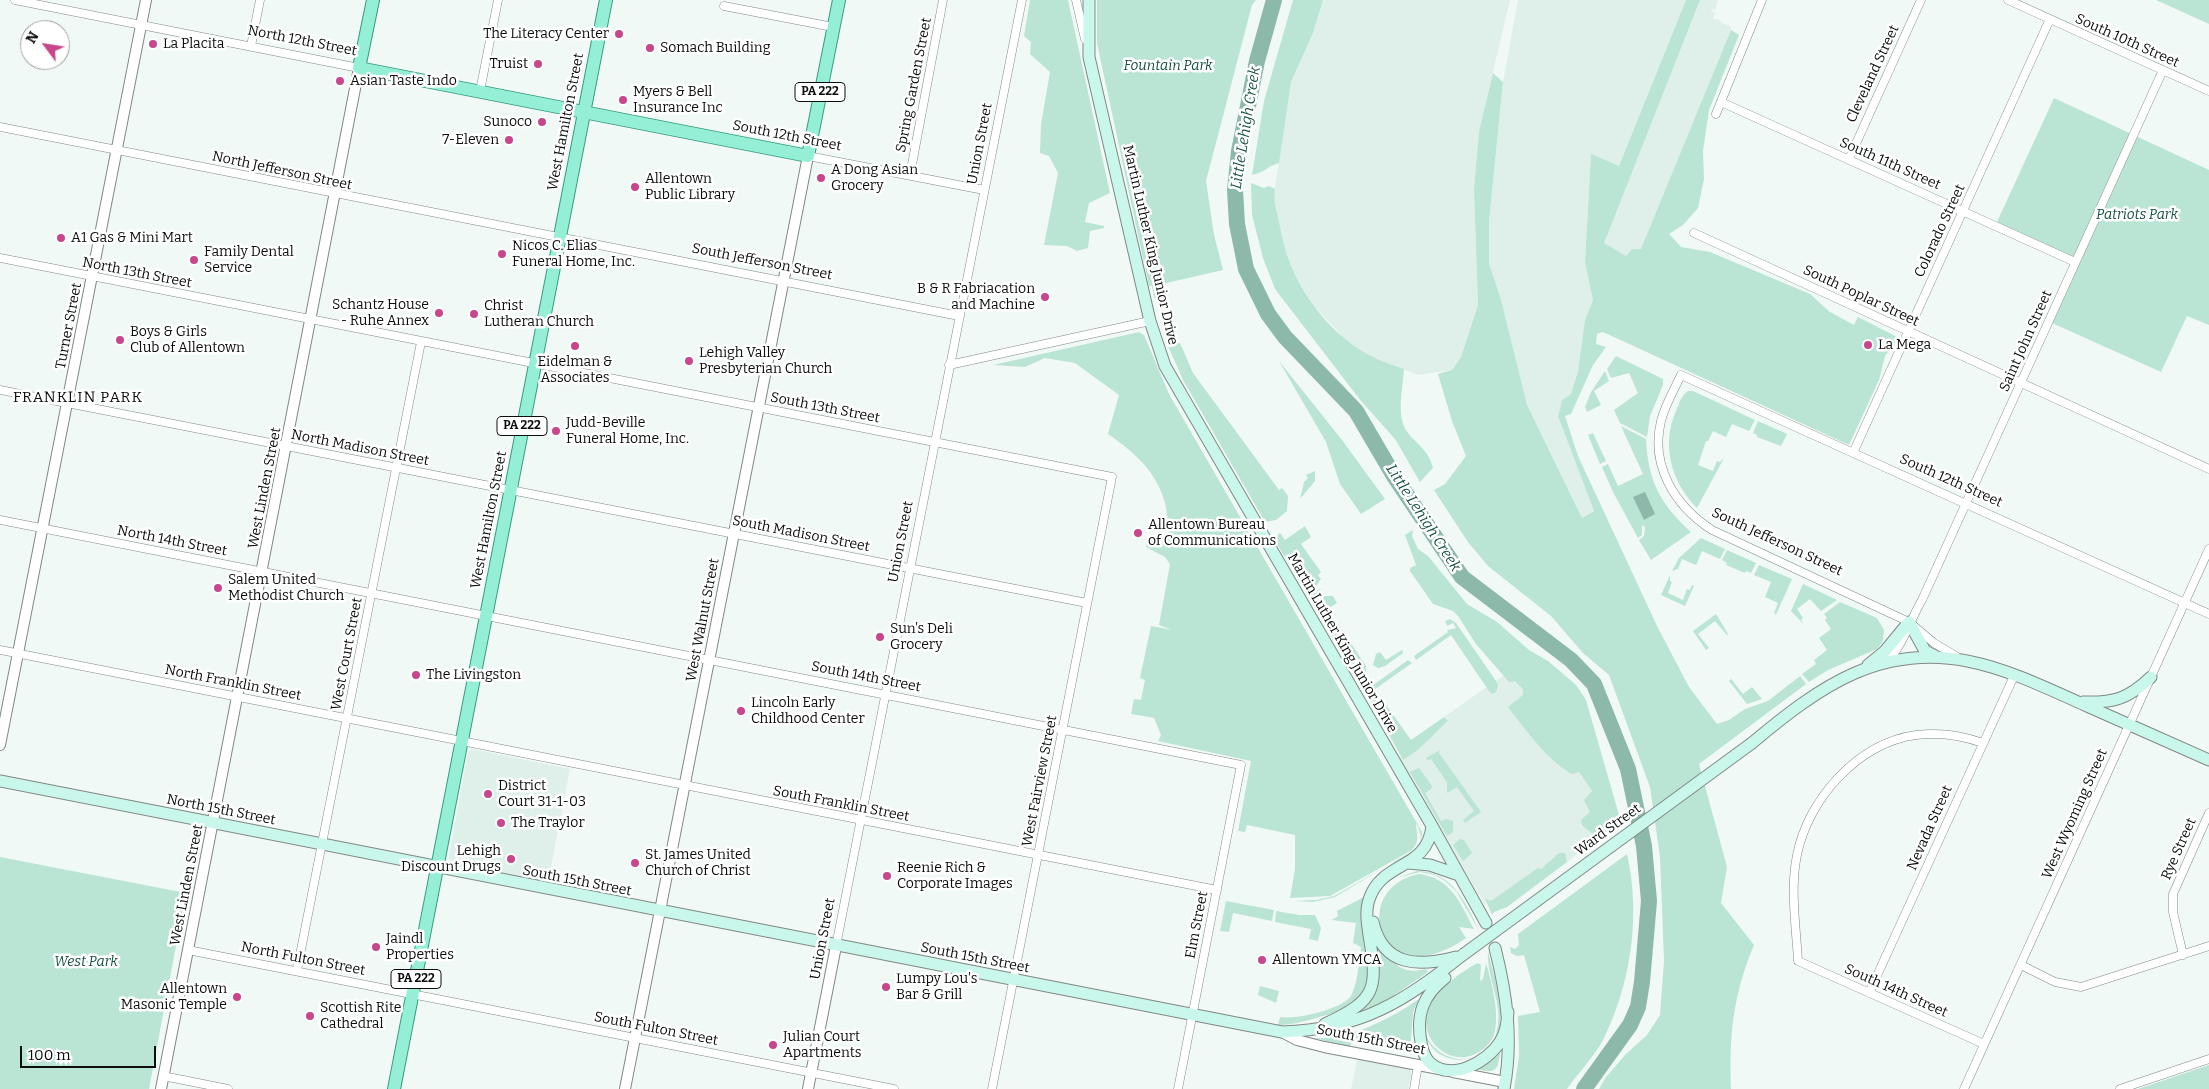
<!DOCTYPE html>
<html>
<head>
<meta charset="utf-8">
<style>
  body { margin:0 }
  #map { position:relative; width:2209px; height:1089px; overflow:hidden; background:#f1f9f6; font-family:Bitter,serif }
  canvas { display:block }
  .north { position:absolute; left:20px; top:20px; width:50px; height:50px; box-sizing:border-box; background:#fff; border:1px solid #9e9f9e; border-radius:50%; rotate:301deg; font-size:14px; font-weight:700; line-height:20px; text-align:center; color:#0c0e0d }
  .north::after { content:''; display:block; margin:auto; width:18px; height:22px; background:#c8468c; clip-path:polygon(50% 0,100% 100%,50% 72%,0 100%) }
  .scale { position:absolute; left:20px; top:1046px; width:136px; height:22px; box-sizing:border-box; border:2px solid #0c0e0d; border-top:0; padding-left:6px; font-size:15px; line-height:18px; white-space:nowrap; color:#0c0e0d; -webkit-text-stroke:4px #fff; paint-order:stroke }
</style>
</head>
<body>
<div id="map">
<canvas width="2209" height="1089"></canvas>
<div class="north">N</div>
<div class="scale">100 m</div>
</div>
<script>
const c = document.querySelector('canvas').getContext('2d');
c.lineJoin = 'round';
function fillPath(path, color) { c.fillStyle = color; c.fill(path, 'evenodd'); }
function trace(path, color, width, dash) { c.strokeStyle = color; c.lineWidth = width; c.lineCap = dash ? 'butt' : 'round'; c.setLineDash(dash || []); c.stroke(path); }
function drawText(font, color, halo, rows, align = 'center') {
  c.font = font + ' Bitter,serif'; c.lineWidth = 5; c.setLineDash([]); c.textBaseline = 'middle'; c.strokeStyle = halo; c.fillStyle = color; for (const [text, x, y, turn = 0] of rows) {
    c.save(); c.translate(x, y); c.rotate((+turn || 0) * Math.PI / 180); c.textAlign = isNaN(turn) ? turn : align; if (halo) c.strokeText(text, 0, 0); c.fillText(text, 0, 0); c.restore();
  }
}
const built = new Path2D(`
  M1323,0H1510L1479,131L1474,189L1478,305L1461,357L1452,370L1418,375L1369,356L1346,340L1312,304L1293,271L1281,237L1274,193L1291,82L1313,33Z
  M1518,0H1686L1619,166L1591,155L1585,261L1593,300L1585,320L1578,370L1571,394L1562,400L1558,416L1594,511L1582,518L1527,405L1489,264V221L1503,82Z
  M1700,0H1718L1715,10L1712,9L1711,11L1715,13L1713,19L1721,20V22L1731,27V30L1641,250L1632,249L1626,256L1603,243Z
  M1508,672L1536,680L1578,771L1592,791L1590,812L1598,838L1558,869L1549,863L1485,905L1399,758L1448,722L1444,717Z
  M472,749L570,769L548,882L457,865L450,861L449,856L468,752Z
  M1358,1056L1410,1069L1412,1073L1408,1089H1351Z`);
const green = new Path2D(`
  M1030,0H1068L1110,193L1089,203L1085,222L1104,226V228L1090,231L1088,248L1077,251L1067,246L1044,245L1058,173L1049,156L1040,153L1041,124L1050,72L1030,54L1031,42L1024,36Z
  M1097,0H1256L1252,5L1206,181L1214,235L1223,270L1162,284L1167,309L1154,297L1152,286H1149L1097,43Z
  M1293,0H1323L1313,33L1291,82L1279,163C1267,166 1266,172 1252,175L1264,101Z
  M1686,0H1700L1604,243L1626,256L1632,249H1641L1731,30L1739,35L1709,110L1703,151L1704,179L1698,208L1683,225L1669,234L1681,247L1710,252L1810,294L1830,312L1854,325L1858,317L1899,338L1885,356L1879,380L1849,445L1603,332L1597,334L1596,344L1606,347L1593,365L1571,414L1565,416L1578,456L1657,626L1689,687L1717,724L1729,720L1745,709L1768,701L1800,676L1806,684L1699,764L1727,867L1721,903L1754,945C1733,995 1729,1035 1731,1089H1599L1606,1077L1626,1054L1647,1035L1660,1015L1664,961L1660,857L1650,787L1609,675L1583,653L1551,616L1488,566L1468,542L1434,490L1445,484L1466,456L1452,421L1438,374L1452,370L1461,357L1478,305L1474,189L1479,131L1493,73L1503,82L1489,221V264L1501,300L1527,405L1582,518L1594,511L1558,416L1562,400L1571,394L1578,371L1585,320L1593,300L1585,262L1591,154L1619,166Z
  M2156,0H2209V24Z
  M2054,98L2209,170V325L2187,316L2161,372L2052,323L2080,261L1997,222Z
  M1251,183L1264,188L1269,186L1275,189C1273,201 1278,215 1280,227C1288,278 1323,330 1369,355C1380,361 1393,365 1404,369C1403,385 1398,408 1403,424C1410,442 1428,446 1433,468L1420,482L1395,439L1361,401L1275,289L1263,258L1252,215Z
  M1139,332L1144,335L1169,394L1422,832C1422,852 1403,859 1388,868C1399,852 1433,854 1416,823C1416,833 1421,840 1412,850L1330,896L1290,898L1295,869V835L1247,825L1245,832L1238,831L1251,761L1158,741L1161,735L1154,718L1131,714L1134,699L1141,700L1145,680L1140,678L1151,626L1172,630L1159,625L1170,564L1165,557L1146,547L1148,539L1168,543C1172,490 1149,462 1108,434L1119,395L1075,363L1045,358L1025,367L993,365Z
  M1180,343L1193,373L1279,490L1282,488L1288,496L1287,511L1276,520L1265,522L1183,380L1168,346Z
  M1616,356L1663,379V385L1650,416L1647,437L1620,423L1614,410L1638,393L1629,373L1611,378L1607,369Z
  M1279,361L1342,440L1385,499L1361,514L1340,484L1326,442Z
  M1605,371L1609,381L1594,391L1601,405L1587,412L1594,429L1585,407L1591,392Z
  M1688,391H1693L1755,420L1749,431L1732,424L1726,437L1713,431L1708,441H1706L1698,465L1713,471L1717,461L1720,462L1724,458L1697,508C1671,482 1661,445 1676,411C1679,404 1681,396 1688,391Z
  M1758,421L1787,434L1781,446L1757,437V435L1753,433Z
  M1621,426L1646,439C1648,481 1660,504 1691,532L1651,560L1639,540L1644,536L1645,527L1642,525V535L1638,538L1613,492L1602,467L1608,464L1618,486L1643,474Z
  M1593,433L1606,461L1600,464L1588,435Z
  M1315,471V481L1300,499L1304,482L1308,478L1306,475Z
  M1305,526L1311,537L1301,544L1321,572L1318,575L1321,579L1316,586L1306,593L1274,539L1280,533L1285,540Z
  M1413,530L1412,536L1418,549L1428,556L1467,604L1497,622L1529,650L1548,661L1576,685L1586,700L1621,822L1598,838L1582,825L1581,820L1590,812L1584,800L1592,791L1579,772L1572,774C1546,759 1526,730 1508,707L1523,695V689L1515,681L1509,682L1476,644L1458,616L1453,611L1433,604L1410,571V568L1416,565L1405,535Z
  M1701,538L1725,549L1720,559L1702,551L1696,565L1682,559L1678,569L1672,571L1679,558Z
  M1727,550L1756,563L1751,573L1746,571L1745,573L1726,565L1727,563L1722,560Z
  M1759,565L1792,579L1774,619L1776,614L1774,613L1778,603L1765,597L1771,582L1754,575Z
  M1670,575V581L1672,582L1668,593L1683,600L1687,589L1690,590L1692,585L1694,586L1685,606L1661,595Z
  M1803,584L1837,600L1821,611L1810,599L1797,609L1803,618L1801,620L1804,625L1791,611Z
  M1320,589L1324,596H1333L1337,603L1319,615L1308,596Z
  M1840,602L1877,618L1884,630L1883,641L1877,649L1828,670L1809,682L1802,674L1816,664L1814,660L1827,650L1819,638L1831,629L1825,620L1827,618L1824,614Z
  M1716,614L1728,634L1727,635L1715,621L1698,634L1709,648L1706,650L1693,631Z
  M1330,618L1336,621L1366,666V678L1358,682L1322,621Z
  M1450,619L1456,623L1496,681L1498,686L1496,692L1492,694L1489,691L1451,635L1416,660L1414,656L1448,632L1447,630L1456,628L1453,623L1447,626L1445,621Z
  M1402,650L1403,653L1385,666L1378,668L1373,665L1376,654L1380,652L1386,660Z
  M1408,660L1412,663L1371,692L1373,694L1377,692L1411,740L1444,717L1448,721C1431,736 1423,748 1403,760L1365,691Z
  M1731,679L1743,694L1752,687L1762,699L1747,704L1729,681Z
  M1440,750L1439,753L1481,812L1465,823L1463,820L1474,811L1457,787L1447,793V782L1431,759L1428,760L1426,758Z
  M1419,768L1432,786L1431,789L1425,793L1441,821L1446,819L1453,821V832L1447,836L1410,772Z
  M1460,839L1464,840L1472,853L1463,861L1453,845Z
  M1559,853H1565L1567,862L1507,907L1494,912L1492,915L1485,898L1491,901L1538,868L1541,869Z
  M1627,854C1641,916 1631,984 1603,1040C1594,1057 1578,1073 1567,1089H1514L1519,1056L1518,1016L1540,1012L1524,955L1517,956L1511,953L1510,947L1515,949L1519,945L1518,934Z
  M0,857L186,893L149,1089H0Z
  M1384,868L1335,897L1313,902L1294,901L1316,900L1334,896Z
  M1417,871C1454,871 1467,906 1481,934L1456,891L1445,881L1435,875L1420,872L1396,878Z
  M1419,874C1451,878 1460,903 1474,929L1459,927L1466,938C1381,998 1346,889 1419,874Z
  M1364,897C1351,945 1400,995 1327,1015C1311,1019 1295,1025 1278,1025L1280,1017C1295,1020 1346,1009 1352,994C1358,980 1359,961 1361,947L1353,943L1356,923L1332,920L1338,916L1337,911Z
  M1226,901L1274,910L1272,921L1233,913L1229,932L1220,931Z
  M1276,911L1299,915H1315L1321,928L1318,941L1309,939L1311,929L1275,922Z
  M1375,947C1394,960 1399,976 1426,969L1428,972L1387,1000L1354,1014L1368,1003Z
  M1488,951C1493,974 1504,1003 1500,1027C1493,1068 1433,1072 1424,1031C1436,1065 1484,1071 1496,1034C1505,1006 1486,978 1488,951Z
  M1478,963L1481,965L1480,981L1483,979L1486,963C1492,984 1499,1010 1495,1031C1493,1040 1487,1047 1479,1052C1452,1069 1420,1042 1427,1013C1433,992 1460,972 1478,963Z
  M1260,986L1279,991L1276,1003L1258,995Z
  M1419,999L1413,1012L1410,1052L1352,1041L1350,1047L1314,1038C1350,1040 1390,1019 1419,999Z
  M1500,1053C1498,1073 1494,1073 1475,1069L1491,1061Z
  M2209,1065V1089H2138Z`);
const water = new Path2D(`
  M1645,492L1655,514L1644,520L1633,497Z`);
const river = new Path2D(`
  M1274,0L1257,61L1239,151L1235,190L1237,224L1246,269L1268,314L1285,337L1356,411L1394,476L1462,577L1571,660L1594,684L1628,769L1644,846L1649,901L1642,982L1638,1007L1630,1025L1584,1089`);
const minor = new Path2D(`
  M15,0L359,68
  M1076,0L1085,39
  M2008,0L2209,91
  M724,6L833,27
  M251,46L260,0
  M480,91L498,0
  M1721,102L2075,262
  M1716,114L1762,0
  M0,127L959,316
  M808,156L984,190
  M1849,159L1921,0
  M910,175L943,0
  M1694,233L2209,469
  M0,258L1112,477L992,1089
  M949,365L1150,321
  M0,390L1087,603
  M1853,453L2050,19
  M0,520L1241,765L1178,1089
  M0,650L1217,890
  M1956,656L1934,643L1909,622L1712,530C1675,506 1650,466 1661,421C1665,405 1674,390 1681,375L2209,614
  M1887,661C1902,648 1911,618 1922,600L2163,70
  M1983,743C1961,735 1939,732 1916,735C1858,743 1808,799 1797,855C1790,889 1796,926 1798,961L1984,1044
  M836,946L1022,0
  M188,950L894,1089
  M2183,955L2173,912V894L2209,813
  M2021,965L2055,982L2081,987L2209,946
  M297,970L421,342
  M1869,993L2015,674
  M163,1076L228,1089
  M1414,1089L1418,1065
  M1964,1089L2209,549
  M2120,1089L2209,1059`);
const tertiary = new Path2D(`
  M0,745L146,0
  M1282,1032L1297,1040L1324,1047L1439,1069
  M1453,1072L1505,1082
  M161,1089L359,68
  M625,1089L808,156
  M808,1089L836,946`);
const secondary = new Path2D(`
  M1089,0V57L1150,321L1165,366L1432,826L1486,923
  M1868,665L1885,651L1909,622L1925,651L1937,657
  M2083,702C2114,703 2128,699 2151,677
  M1752,743C1783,717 1818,689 1855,673C1942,636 2009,671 2087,706C2128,724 2168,742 2209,760
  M0,781L1282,1032C1362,1029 1403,1002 1464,954
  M1408,863L1430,865L1459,875
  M1373,922C1383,967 1419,967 1456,957
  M1495,948C1507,995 1513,1041 1504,1089
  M1445,978C1423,995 1416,1015 1421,1042C1422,1049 1424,1057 1430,1063C1452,1082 1487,1062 1500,1042C1506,1033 1507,1023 1508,1012
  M1325,1024C1377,1000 1378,989 1369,935C1367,922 1365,909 1370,897C1383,861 1427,870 1432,826`);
const primary = new Path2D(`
  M373,0L359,68L808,156L839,0
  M394,1089L606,0`);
const secondaryBridge = new Path2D(`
  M1464,954L1752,743`);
const markers = [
  [619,34,5,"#c8468c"],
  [153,44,5,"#c8468c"],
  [650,48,5,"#c8468c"],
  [538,64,5,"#c8468c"],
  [340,81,5,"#c8468c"],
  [623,100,5,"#c8468c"],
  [542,122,5,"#c8468c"],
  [509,140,5,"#c8468c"],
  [821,178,5,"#c8468c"],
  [635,187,5,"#c8468c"],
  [61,238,5,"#c8468c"],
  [502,254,5,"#c8468c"],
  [194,260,5,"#c8468c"],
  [1045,297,5,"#c8468c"],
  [439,313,5,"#c8468c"],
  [474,314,5,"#c8468c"],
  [120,340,5,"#c8468c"],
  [1868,345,5,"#c8468c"],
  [575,346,5,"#c8468c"],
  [689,361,5,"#c8468c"],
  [556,431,5,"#c8468c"],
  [1138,533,5,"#c8468c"],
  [218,588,5,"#c8468c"],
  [880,637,5,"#c8468c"],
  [416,675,5,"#c8468c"],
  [741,711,5,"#c8468c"],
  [488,794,5,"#c8468c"],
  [501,823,5,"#c8468c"],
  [511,859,5,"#c8468c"],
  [635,863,5,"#c8468c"],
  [887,876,5,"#c8468c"],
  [376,947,5,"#c8468c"],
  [1262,960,5,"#c8468c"],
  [886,987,5,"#c8468c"],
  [237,997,5,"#c8468c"],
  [310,1016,5,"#c8468c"],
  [773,1045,5,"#c8468c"]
];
const shields = [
  [820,92,50],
  [522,426,50],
  [416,979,50]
];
const shieldNames = [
  ["PA 222",820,92],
  ["PA 222",522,426],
  ["PA 222",416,979]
];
const poiNames = [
  ["The Literacy Center",609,34,"right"],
  ["La Placita",163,44],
  ["Somach Building",660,48],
  ["Truist",528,64,"right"],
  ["Asian Taste Indo",350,81],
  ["Myers & Bell",633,92],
  ["Insurance Inc",633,108],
  ["Sunoco",532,122,"right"],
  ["7-Eleven",499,140,"right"],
  ["A Dong Asian",831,170],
  ["Grocery",831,186],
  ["Allentown",645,179],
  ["Public Library",645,195],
  ["A1 Gas & Mini Mart",71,238],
  ["Nicos C. Elias",512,246],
  ["Funeral Home, Inc.",512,262],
  ["Family Dental",204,252],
  ["Service",204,268],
  ["B & R Fabriacation",1035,289,"right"],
  ["and Machine",1035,305,"right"],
  ["Schantz House",429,305,"right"],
  ["- Ruhe Annex",429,321,"right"],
  ["Christ",484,306],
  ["Lutheran Church",484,322],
  ["Boys & Girls",130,332],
  ["Club of Allentown",130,348],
  ["La Mega",1878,345],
  ["Lehigh Valley",699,353],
  ["Presbyterian Church",699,369],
  ["Eidelman &",575,362,"center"],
  ["Associates",575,378,"center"],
  ["Judd-Beville",566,423],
  ["Funeral Home, Inc.",566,439],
  ["Allentown Bureau",1148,525],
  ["of Communications",1148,541],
  ["Salem United",228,580],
  ["Methodist Church",228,596],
  ["Sun's Deli",890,629],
  ["Grocery",890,645],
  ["The Livingston",426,675],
  ["Lincoln Early",751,703],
  ["Childhood Center",751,719],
  ["District",498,786],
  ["Court 31-1-03",498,802],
  ["The Traylor",511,823],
  ["Lehigh",501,851,"right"],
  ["Discount Drugs",501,867,"right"],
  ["St. James United",645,855],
  ["Church of Christ",645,871],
  ["Reenie Rich &",897,868],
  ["Corporate Images",897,884],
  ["Jaindl",386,939],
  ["Properties",386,955],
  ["Allentown YMCA",1272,960],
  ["Lumpy Lou's",896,979],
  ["Bar & Grill",896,995],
  ["Allentown",227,989,"right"],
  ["Masonic Temple",227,1005,"right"],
  ["Scottish Rite",320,1008],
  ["Cathedral",320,1024],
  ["Julian Court",783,1037],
  ["Apartments",783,1053]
];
const streetNames = [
  ["North 12th Street",302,41,11],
  ["South 10th Street",2127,41,24],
  ["Cleveland Street",1873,74,-65],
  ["Spring Garden Street",914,85,-79],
  ["West Hamilton Street",566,122,-79],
  ["South 12th Street",787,136,11],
  ["Union Street",980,144,-79],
  ["South 11th Street",1890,164,24],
  ["North Jefferson Street",282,171,12],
  ["Colorado Street",1940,231,-65],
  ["Martin Luther King Junior Drive",1150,245,77],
  ["South Jefferson Street",762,262,11],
  ["North 13th Street",137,273,11],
  ["South Poplar Street",1861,296,25],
  ["Turner Street",69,326,-79],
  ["Saint John Street",2026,341,-66],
  ["South 13th Street",825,408,11],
  ["North Madison Street",360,448,11],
  ["South 12th Street",1951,481,24],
  ["West Linden Street",265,488,-79],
  ["West Hamilton Street",489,520,-79],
  ["South Madison Street",801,534,11],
  ["North 14th Street",172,541,11],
  ["Union Street",901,542,-79],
  ["South Jefferson Street",1777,542,25],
  ["West Walnut Street",703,620,-79],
  ["Martin Luther King Junior Drive",1342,643,60],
  ["West Court Street",347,654,-79],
  ["South 14th Street",866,677,11],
  ["North Franklin Street",233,683,11],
  ["West Fairview Street",1040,781,-79],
  ["South Franklin Street",841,804,11],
  ["North 15th Street",221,810,11],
  ["West Wyoming Street",2075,814,-66],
  ["Nevada Street",1930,828,-66],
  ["Ward Street",1608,830,-36],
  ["Rye Street",2179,849,-66],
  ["South 15th Street",577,881,11],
  ["West Linden Street",187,885,-79],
  ["Elm Street",1197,925,-79],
  ["Union Street",823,939,-79],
  ["South 15th Street",975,958,11],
  ["North Fulton Street",303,959,11],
  ["South 14th Street",1896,991,24],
  ["South Fulton Street",656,1029,11],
  ["South 15th Street",1371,1040,11]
];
const parkNames = [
  ["Fountain Park",1168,66],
  ["Patriots Park",2137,215],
  ["West Park",86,962]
];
const waterNames = [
  ["Little Lehigh Creek",1246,128,-81],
  ["Little Lehigh Creek",1423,518,57]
];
const neighbourhoodNames = [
  ["FRANKLIN PARK",78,398]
];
fillPath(built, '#dfefe9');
fillPath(green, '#bae4d4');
fillPath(water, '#8cb9a9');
trace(river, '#8cb9a9', 16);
trace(minor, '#818885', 9);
trace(tertiary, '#818885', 12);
trace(secondary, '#818885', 13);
trace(primary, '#369a7e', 14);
trace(minor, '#fff', 8);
trace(tertiary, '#fff', 10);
trace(secondary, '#caf7eb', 11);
trace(primary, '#94efd6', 12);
trace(secondaryBridge, '#818885', 13, []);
trace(secondaryBridge, '#caf7eb', 11);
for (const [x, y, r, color] of markers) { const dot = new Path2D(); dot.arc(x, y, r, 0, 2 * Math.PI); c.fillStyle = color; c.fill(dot); trace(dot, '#fff', 2); }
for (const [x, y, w] of shields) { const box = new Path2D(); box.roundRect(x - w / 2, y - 9.5, w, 19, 4); c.fillStyle = '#fff'; c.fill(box); trace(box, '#0c0e0d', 1); }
drawText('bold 12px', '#0c0e0d', null, shieldNames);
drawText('14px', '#0c0e0d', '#fff', poiNames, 'left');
drawText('14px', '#0c0e0d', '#fff', streetNames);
drawText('italic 14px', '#155140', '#fff', parkNames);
drawText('italic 15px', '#185343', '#fff', waterNames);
c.letterSpacing = '1px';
drawText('15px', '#0c0e0d', '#fff', neighbourhoodNames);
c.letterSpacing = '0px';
</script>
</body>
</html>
